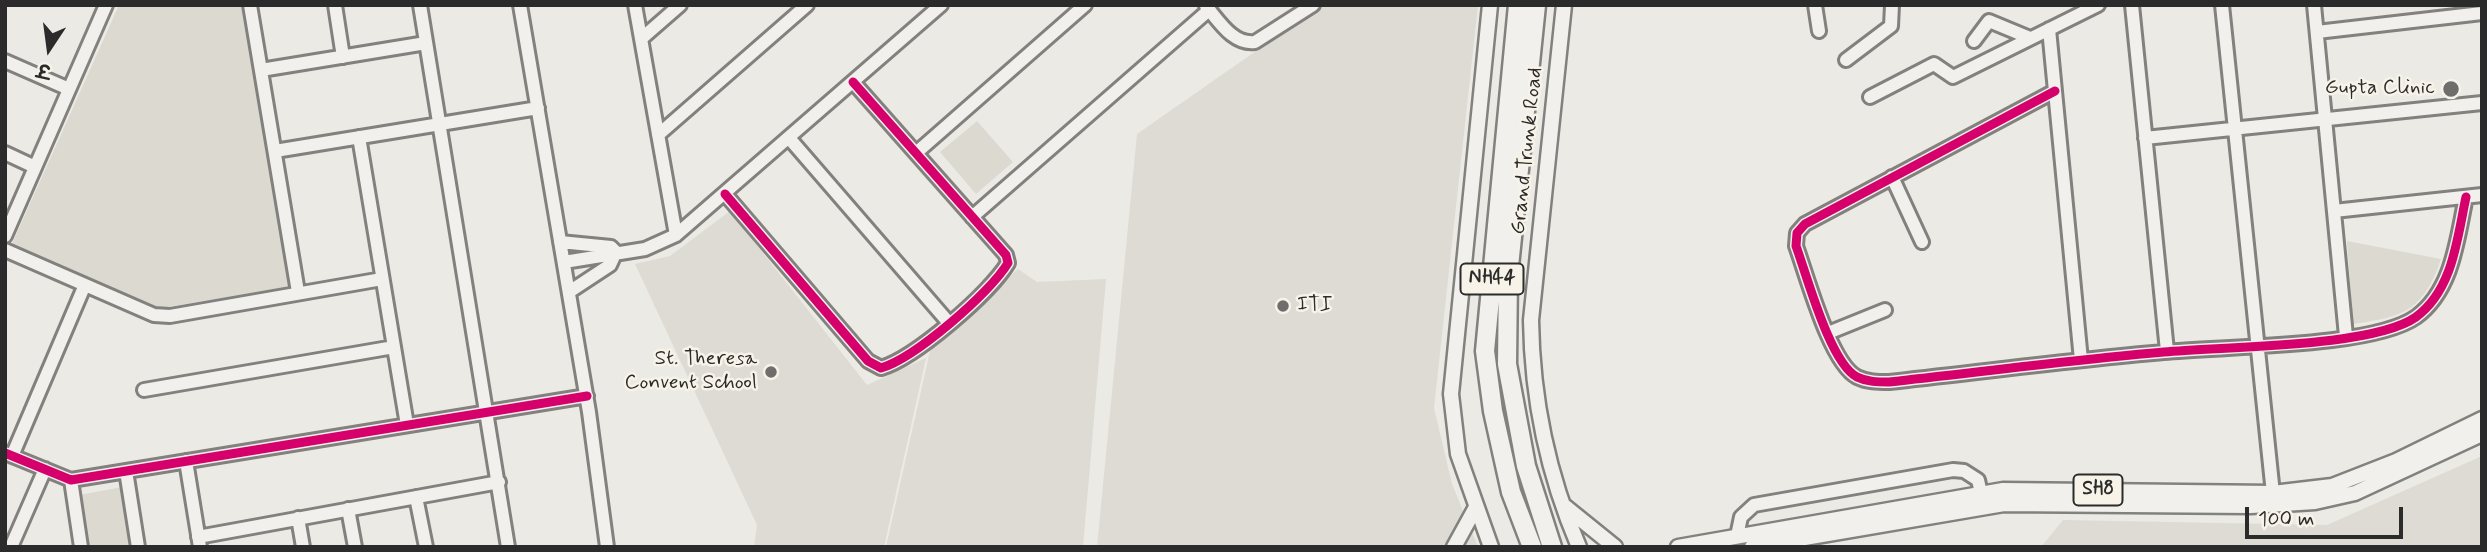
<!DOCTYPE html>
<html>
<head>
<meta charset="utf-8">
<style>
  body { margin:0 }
  #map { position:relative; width:2487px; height:552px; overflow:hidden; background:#eceae4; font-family:Mynerve,"Playpen Sans Deva",sans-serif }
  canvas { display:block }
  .frame { position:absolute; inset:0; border:7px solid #2b2b2b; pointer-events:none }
  .north { position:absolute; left:14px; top:14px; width:70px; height:70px; -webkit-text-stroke:5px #f7f3e8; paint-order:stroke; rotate:193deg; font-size:19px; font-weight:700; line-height:28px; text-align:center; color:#2b2b2b }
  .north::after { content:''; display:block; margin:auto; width:24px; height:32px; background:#2b2b2b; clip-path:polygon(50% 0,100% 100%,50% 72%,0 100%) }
  .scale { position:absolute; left:2245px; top:507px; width:158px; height:32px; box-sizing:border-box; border:4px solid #2b2b2b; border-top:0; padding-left:9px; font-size:21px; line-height:24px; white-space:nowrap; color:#2b2b2b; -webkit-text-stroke:5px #f7f3e8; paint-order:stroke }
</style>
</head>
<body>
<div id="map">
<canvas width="2487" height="552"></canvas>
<div class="frame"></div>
<div class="north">उ</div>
<div class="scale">100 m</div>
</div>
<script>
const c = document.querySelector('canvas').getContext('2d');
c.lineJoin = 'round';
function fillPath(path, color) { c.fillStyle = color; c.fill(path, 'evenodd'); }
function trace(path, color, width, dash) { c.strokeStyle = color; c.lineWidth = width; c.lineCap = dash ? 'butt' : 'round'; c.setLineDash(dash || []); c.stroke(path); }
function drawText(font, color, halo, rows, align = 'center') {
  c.font = font + ' Mynerve,sans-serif'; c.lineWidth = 5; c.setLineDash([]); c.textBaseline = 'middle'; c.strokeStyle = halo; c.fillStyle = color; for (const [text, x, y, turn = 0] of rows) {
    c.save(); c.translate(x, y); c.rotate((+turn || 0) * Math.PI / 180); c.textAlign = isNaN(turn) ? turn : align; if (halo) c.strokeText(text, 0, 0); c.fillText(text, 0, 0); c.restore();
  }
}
const built = new Path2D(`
  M1322,5H1478L1434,408L1452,484L1478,547H1097L1137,134Z
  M730,211L867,385L926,358L884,547H754L757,525L635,264L670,256Z
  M1018,269L1037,282L1106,279L1083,547H886L930,351L949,329Z
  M2482,456V547H2041L2063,520L2327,525Z`);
const green = new Path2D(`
  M119,5H243L291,287L149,310L11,246Z
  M977,121L1013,162L976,194L940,152Z
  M2347,241L2441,259C2423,311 2404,317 2353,324Z
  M122,487L132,547H88L79,495Z`);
const minor = new Path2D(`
  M250,5L298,292
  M335,5L343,57
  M420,5L508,547
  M520,5L589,412L607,547
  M635,5L676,235
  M1815,5L1819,31
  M2132,5L2167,351
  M2222,5L2274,503
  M2314,5L2346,336
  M1206,6C1219,21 1233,45 1255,42L1313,5
  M2049,29L2081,360
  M2317,32L2482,13
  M641,39L680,5
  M1974,41L1989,21L2030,38
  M1846,60L1891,26L1892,5
  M5,61L69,89
  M261,70L426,43
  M2055,91L1805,224L1797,233L1796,246C1807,276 1830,363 1857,377C1867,382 1878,382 1889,382C1980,372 2072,360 2164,352C2222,346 2372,348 2416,317C2453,290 2457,239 2466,197
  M1870,97L1934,64L1953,77L2098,5
  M658,135L807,5
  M359,137L407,425
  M789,138L949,323
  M2145,138L2482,103
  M275,151L538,108
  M5,153L35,167
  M916,153L1085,5
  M1892,177L1922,242
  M725,194L868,361L881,368C915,358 990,293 1008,263L1006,255L853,82
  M2334,211L2482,195
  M972,217L1209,10
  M5,236L106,5
  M560,242L611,247L616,252L610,265L569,292
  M5,250L154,315L170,316L382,279
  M564,262L645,249L676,235L941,5
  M1828,333L1885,310
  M144,390L394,347
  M5,453L71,480L587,396
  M12,456L84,287
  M186,461L200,547
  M126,471L138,547
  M71,480L81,547
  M416,497L426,547
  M348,509L355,547
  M298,518L303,547
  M1737,536L1741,517L1754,505L1953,470L1964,471L1978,480L1983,502
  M198,537L499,482
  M11,547L45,469`);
const major = new Path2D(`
  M1490,5L1451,394L1458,454L1491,547
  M1564,5L1531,320C1532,399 1548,475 1579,547
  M1563,505L1615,547
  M1454,547L1476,507
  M1678,547L2003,490L2273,493L2332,486L2396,461L2482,419
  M1752,547L2004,504L2251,506L2315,502L2355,493L2482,434`);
const highway = new Path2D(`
  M1518,5L1485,351L1493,411L1511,492L1532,547
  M1536,5L1508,276L1507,364L1526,466L1552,547`);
const cycleway = new Path2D(`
  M2055,91L1805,224L1797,233L1796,246C1807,276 1830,363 1857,377C1867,382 1878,382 1889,382C1980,372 2072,360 2164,352C2222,346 2372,348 2416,317C2453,290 2457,239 2466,197
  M725,194L868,361L881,368C915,358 990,293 1008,263L1006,255L853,82
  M5,453L71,480L587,396`);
const markers = [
  [2451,89,9,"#6f6e6c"],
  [1283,306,7,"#6f6e6c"],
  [771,372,7,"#6f6e6c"]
];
const shields = [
  [1492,279,63],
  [2098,490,49]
];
const shieldNames = [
  ["NH44",1492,279],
  ["SH8",2098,490]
];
const poiNames = [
  ["Gupta Clinic",2435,89],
  ["ITI",1297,306,"left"],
  ["St. Theresa",757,360],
  ["Convent School",757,384]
];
const streetNames = [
  ["Grand Trunk Road",1528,151,-84]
];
fillPath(built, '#dddbd3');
fillPath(green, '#dcd9d1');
trace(minor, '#82817e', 18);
trace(major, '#82817e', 19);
trace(highway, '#82817e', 23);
trace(minor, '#f1f0ec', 12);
trace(major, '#f1f0ec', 14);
trace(highway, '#f1f0ec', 18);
trace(cycleway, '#d6006c', 9);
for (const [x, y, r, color] of markers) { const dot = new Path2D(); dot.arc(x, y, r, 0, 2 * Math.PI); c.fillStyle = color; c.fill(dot); trace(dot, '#f7f3e8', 2.5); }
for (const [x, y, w] of shields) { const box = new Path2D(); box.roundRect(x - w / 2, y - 15.5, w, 31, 5); c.fillStyle = '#f7f3e8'; c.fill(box); trace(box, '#2b2b2b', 2); }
drawText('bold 19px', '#2b2b2b', null, shieldNames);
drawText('21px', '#2b2b2b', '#f7f3e8', poiNames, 'right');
drawText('21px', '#2b2b2b', '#f7f3e8', streetNames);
</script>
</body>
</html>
